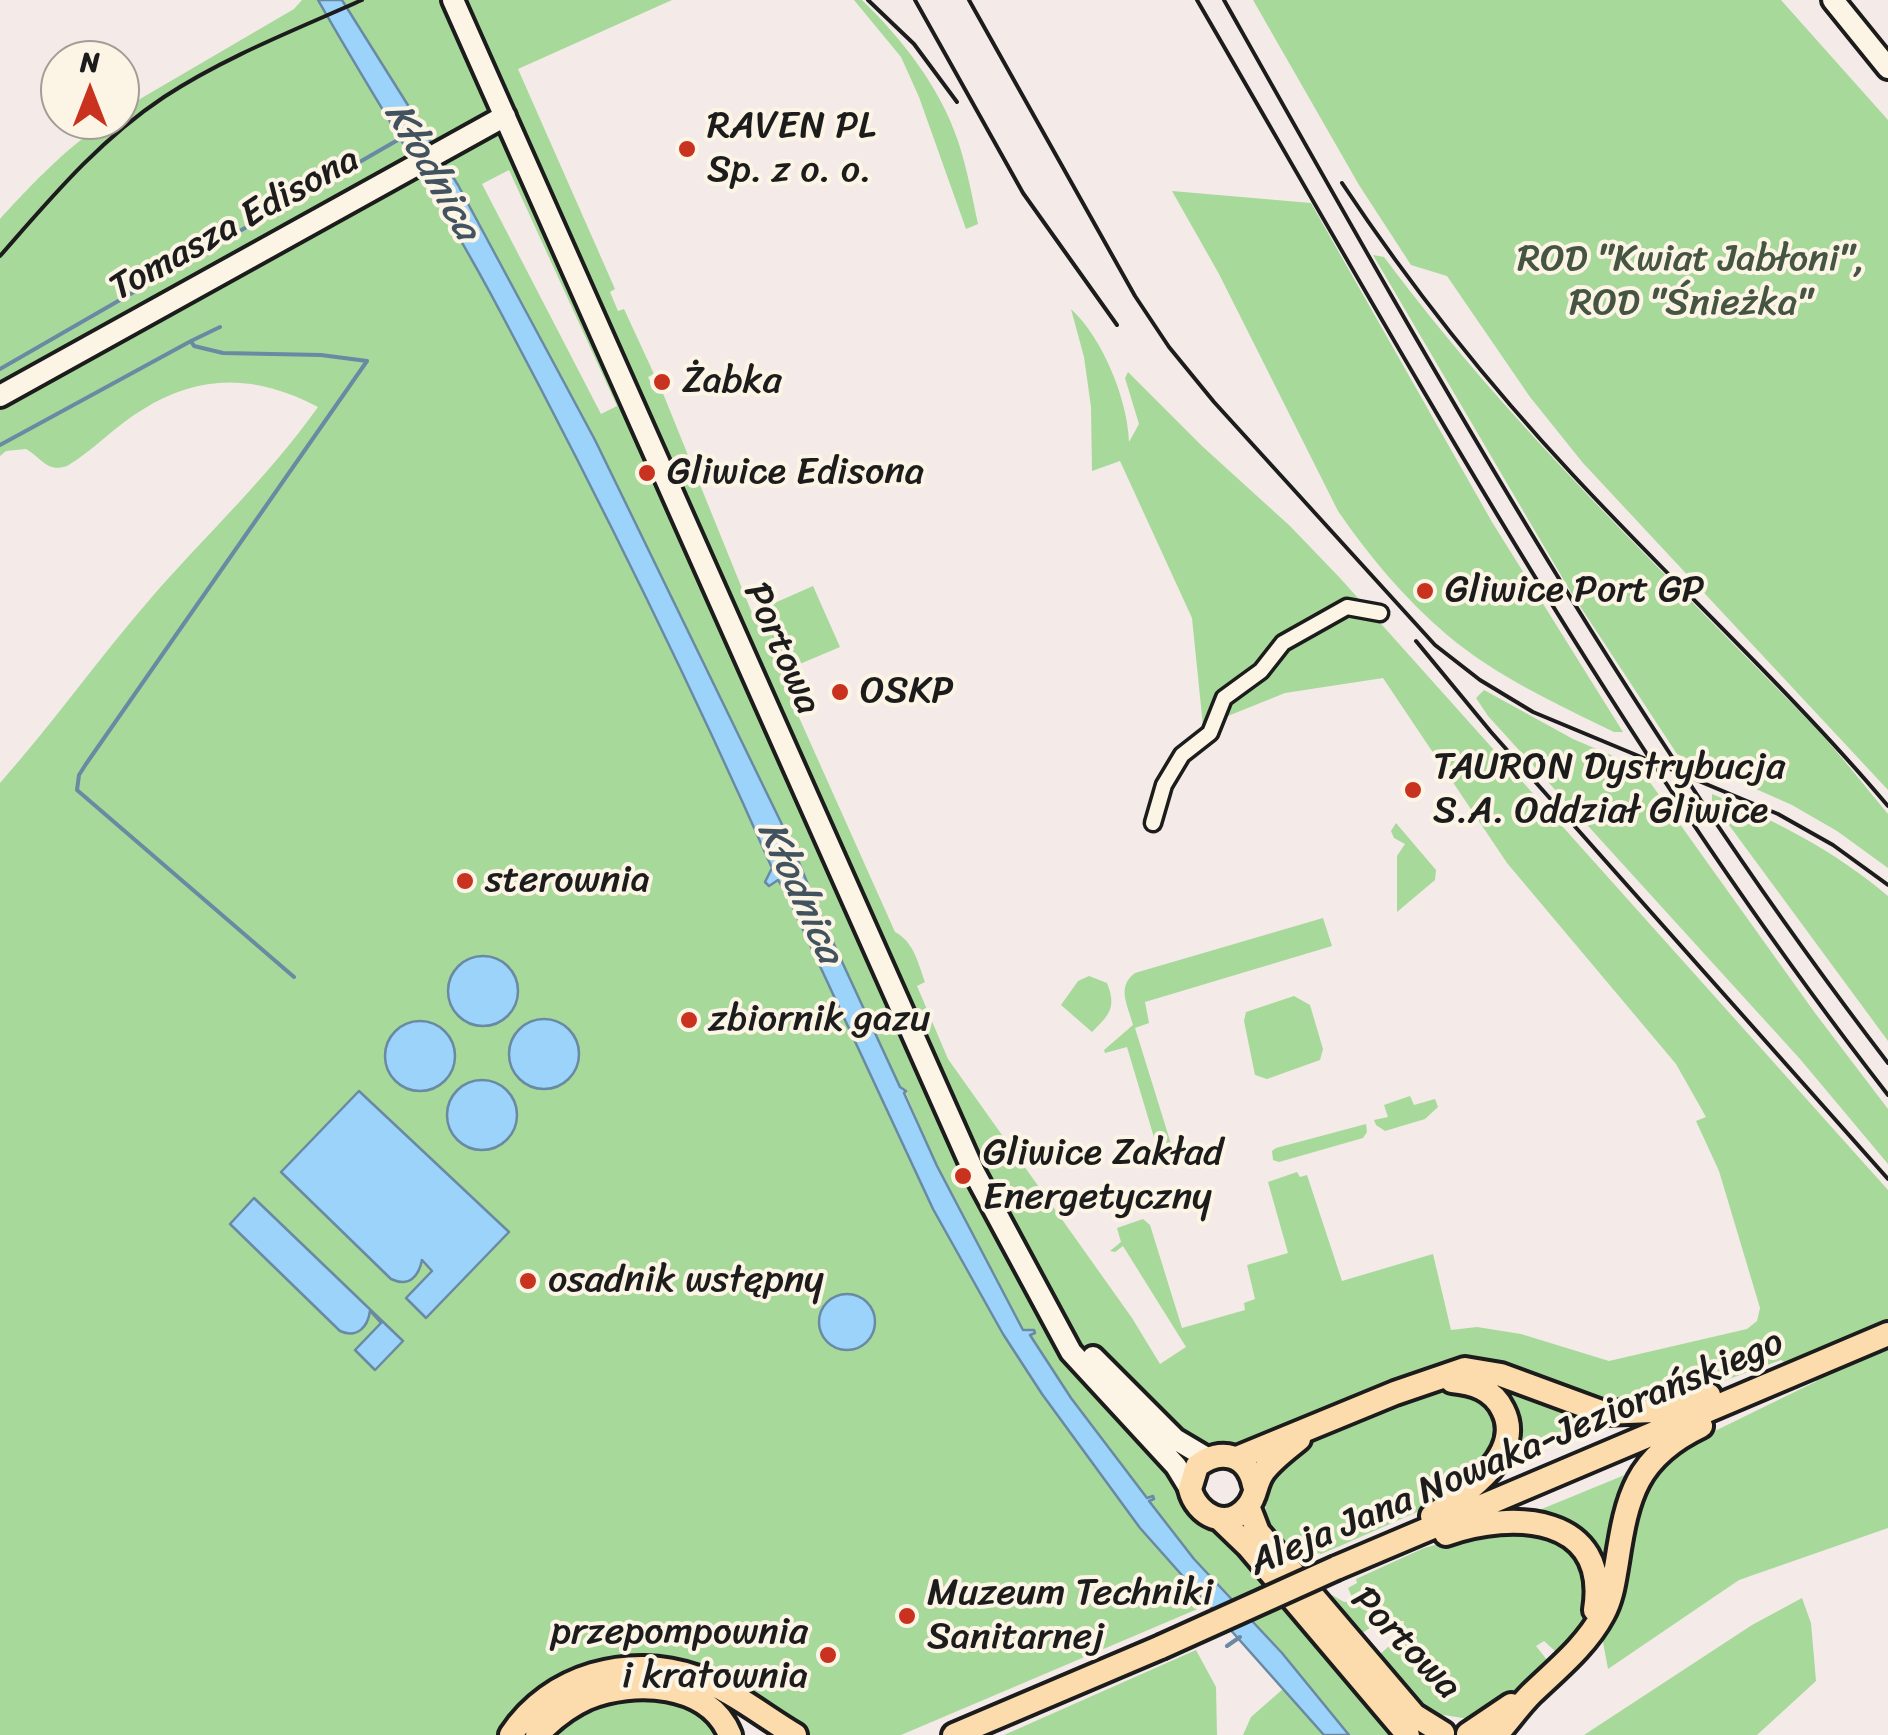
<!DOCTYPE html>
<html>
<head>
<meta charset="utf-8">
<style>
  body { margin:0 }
  #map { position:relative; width:1888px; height:1735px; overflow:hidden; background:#f4eae7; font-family:Sriracha,sans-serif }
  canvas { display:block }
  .north { position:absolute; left:40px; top:40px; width:100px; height:100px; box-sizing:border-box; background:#fcf5e5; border:2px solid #a29e95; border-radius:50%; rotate:0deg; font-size:28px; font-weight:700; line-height:40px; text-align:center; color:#1c1c1c }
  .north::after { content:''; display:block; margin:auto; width:35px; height:45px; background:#c8321e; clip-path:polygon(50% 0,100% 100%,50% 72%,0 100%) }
</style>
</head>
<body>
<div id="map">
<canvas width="1888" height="1735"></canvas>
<div class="north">N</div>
</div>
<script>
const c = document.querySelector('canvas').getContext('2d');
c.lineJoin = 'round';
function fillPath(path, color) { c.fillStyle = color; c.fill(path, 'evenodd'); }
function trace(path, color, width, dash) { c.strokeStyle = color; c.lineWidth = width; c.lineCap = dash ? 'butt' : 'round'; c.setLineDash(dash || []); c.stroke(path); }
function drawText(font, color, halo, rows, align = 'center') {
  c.font = font + ' Sriracha,sans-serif'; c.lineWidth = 8; c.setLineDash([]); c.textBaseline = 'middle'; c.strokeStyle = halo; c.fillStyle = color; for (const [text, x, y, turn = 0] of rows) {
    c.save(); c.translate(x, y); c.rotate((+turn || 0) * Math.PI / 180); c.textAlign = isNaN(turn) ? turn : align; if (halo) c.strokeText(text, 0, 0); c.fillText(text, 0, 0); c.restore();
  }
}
const green = new Path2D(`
  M302,0H318C378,106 445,207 502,315C598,496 689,680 772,868L765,883L769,886L778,880L795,910L933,1209L1188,1581L1207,1605L901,1735H809L696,1669L503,1735H0V783C53,723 99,658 151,598C207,534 269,476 318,407C256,375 201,373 142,410C115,426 94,450 67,466C47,473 42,458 26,449L6,451L0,456V219C21,196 90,120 120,120V113L140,99L294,9Z
  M342,0H672L518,69L615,289L610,292L618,311L624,309L654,374L648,377L656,393L662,391L752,613L813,586L840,647L795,666L804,688L789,695L895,932C914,942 918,963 925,982L917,986L948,1059L1132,1318L1160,1364L1186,1347L1123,1246L1115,1252L1110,1251L1121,1242L1117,1228L1143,1219L1150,1225L1182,1328L1245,1310L1244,1303L1255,1299L1247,1265L1288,1253L1268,1182L1297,1172L1300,1177L1307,1175L1342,1281L1433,1254L1451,1330L1477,1327L1521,1334L1609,1361L1747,1329L1757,1321L1760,1308L1719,1171L1696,1121L1706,1117L1676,1064L1507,863L1383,678L1285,693L1203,726L1192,618L1120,461L1092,471L1091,407L1084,357L1071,309C1102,337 1128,400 1129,442L1139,424L1125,378L1128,372L1202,446L1290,526L1340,578L1888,1190V1528L1739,1580L1608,1669L1603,1642L1622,1590L1644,1485L1678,1449L1817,1381L1781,1360L1688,1394L1624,1406L1589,1399L1472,1361L1442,1364L1348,1403L1298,1418L1241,1447L1201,1445L1173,1475L1196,1520L1227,1537L1398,1735H1349L1282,1653L1194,1559L1071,1398L1030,1334L1024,1330L937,1166L905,1091L901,1088L819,912L792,845L595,440L458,185ZM509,170L617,406L601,414L482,184Z
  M854,0H862C902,39 940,87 958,141C967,168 972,196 978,224L966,229L919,97L901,57Z
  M1253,0H1781L1888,120V790L1583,463L1530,397L1447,276L1411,265L1359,185Z
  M1172,191L1311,203L1492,522L1623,732H1614C1557,704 1495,676 1446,634C1405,599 1368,555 1338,511L1219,274Z
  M1373,255L1384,257C1510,427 1663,570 1809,721C1837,750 1862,783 1888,814V868L1837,831L1792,805L1677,754L1572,594Z
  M1484,690L1573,739L1639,767L1815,1013L1888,1109V1164L1800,1059L1488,716L1476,698Z
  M1712,794C1776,821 1835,851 1888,896V1041L1712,802Z
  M1396,823L1436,870L1435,880L1397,912V856L1405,844L1394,838L1391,831Z
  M1323,918L1332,946L1145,1002L1149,1023L1135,1028L1172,1147L1158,1151L1127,1047L1105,1053L1104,1050L1133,1025C1128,1005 1116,987 1135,973Z
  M1089,976L1107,983C1117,1008 1109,1015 1092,1032L1061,1005L1078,981Z
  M1294,996L1310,1005L1323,1049L1320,1060L1267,1079L1255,1075L1244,1021L1246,1012Z
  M1410,1096L1414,1105L1435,1099L1438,1107L1425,1119L1385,1131L1376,1125L1374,1120L1388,1117L1384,1105Z
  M1366,1124L1367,1132L1363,1138L1279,1162L1273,1160L1272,1151L1276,1148Z
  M1489,1379L1610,1421L1505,1465Z
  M1441,1390L1466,1391L1493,1406L1499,1428L1493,1450L1453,1492L1435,1504L1340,1546L1321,1554L1288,1546L1268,1523L1265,1503L1260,1502L1265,1476L1317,1433L1417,1393Z
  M1632,1472L1609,1578L1532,1513Z
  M1487,1531H1515L1559,1538L1582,1559C1586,1593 1595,1629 1562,1652L1555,1651L1544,1641L1536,1646L1547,1660V1666L1481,1715L1469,1719L1431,1713L1379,1655L1403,1634L1404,1621H1392L1391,1630L1386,1634L1377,1623L1361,1634L1327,1598L1332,1595L1344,1602H1354L1348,1588L1357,1583L1356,1579L1424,1548Z
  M1802,1598L1811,1623L1816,1681L1757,1735H1584L1752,1625Z
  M1196,1650L1216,1687L1217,1735H1004Z
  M1283,1689L1324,1735H1243L1251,1717Z
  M669,1698L704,1712L721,1735H547C585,1697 619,1698 669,1698Z`);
const water = new Path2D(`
  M318,0H342L458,185L595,440L792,845L819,912L900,1087L906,1091L904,1093L937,1166L1023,1330H1034L1035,1333L1030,1335L1071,1398L1147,1498L1153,1496L1154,1499L1149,1501L1194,1559L1282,1653L1349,1735H1324L1140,1528L1042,1394L1003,1334L933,1209L785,891L778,880L769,886L765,882L772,868C689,680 598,496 502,315C445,207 378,106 318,0Z
  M448 991a35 35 0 1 1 70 0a35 35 0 1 1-70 0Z
  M509 1054a35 35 0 1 1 70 0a35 35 0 1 1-70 0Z
  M385 1056a35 35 0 1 1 70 0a35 35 0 1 1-70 0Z
  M447 1115a35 35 0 1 1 70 0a35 35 0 1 1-70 0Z
  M359,1091L509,1232L426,1318L406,1298L432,1271L422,1260C419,1275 410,1288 391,1279L281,1172Z
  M254,1198L403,1341L375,1370L355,1350L381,1323L370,1311C368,1326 358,1339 340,1331L230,1224Z
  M819 1322a28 28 0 1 1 56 0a28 28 0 1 1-56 0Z`);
const stream = new Path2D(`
  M220,327L191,341L194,346L223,353L321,355L367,361L86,764L79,775L77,790L294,977
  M0,369L403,137
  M0,445L191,341
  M1227,1646L1240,1637`);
const street = new Path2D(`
  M1153,823L1164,785L1182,755L1210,733L1224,698L1261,671L1283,643L1347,607L1380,613`);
const secondary = new Path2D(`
  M453,0L974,1172L1071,1352L1176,1466L1190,1489
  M1833,0L1888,68
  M0,396L505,116
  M1093,1357L1175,1439L1207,1458`);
const primary = new Path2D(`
  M1237,1458L1395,1393L1465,1369L1501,1375L1604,1413L1652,1411L1709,1395
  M1254,1485C1248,1455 1221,1447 1197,1466L1190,1489C1196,1515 1228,1532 1248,1506C1257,1495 1255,1482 1264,1471C1273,1459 1287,1449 1299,1439
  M1248,1506L1258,1532L1414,1715L1443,1733
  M1432,1516C1463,1495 1526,1455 1503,1410C1493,1389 1473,1383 1452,1381
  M1220,1519L1248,1546L1408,1735
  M1446,1534C1513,1510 1610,1515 1595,1610
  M1336,1568L1888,1334
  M1468,1734L1511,1705
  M511,1735C550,1675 630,1654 695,1677C730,1689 763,1716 795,1735
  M537,1735C552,1719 567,1707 587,1698C633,1679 709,1682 730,1735
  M954,1735L1161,1647
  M1496,1735C1508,1722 1519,1706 1531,1694C1557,1669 1586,1646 1603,1614C1612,1598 1614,1579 1617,1562C1627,1496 1636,1457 1701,1426`);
const rail = new Path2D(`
  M868,0L914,44L957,102
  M915,0L1023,193L1117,325
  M969,0L1135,296L1169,347L1214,402L1435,645L1480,680L1533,712L1778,814L1833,845L1888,885
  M1197,0C1414,374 1622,752 1888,1095
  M1224,0C1429,364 1633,730 1888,1063
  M1342,183C1411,287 1488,384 1573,475C1677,587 1790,690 1888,806
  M0,256C50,199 99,140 164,97C225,57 295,30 362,0
  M1416,641L1491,732L1888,1179`);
const primaryBridge = new Path2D(`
  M1161,1647L1336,1568`);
const markers = [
  [687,149,10,"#c8321e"],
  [662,382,10,"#c8321e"],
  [647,473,10,"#c8321e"],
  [1425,591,10,"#c8321e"],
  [840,692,10,"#c8321e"],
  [1413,790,10,"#c8321e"],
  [465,881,10,"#c8321e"],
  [689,1020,10,"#c8321e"],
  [963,1176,10,"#c8321e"],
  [528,1281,10,"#c8321e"],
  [907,1616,10,"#c8321e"],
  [828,1655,10,"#c8321e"]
];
const poiNames = [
  ["RAVEN PL",707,127],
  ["Sp. z o. o.",707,171],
  ["Żabka",682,382],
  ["Gliwice Edisona",667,473],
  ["Gliwice Port GP",1445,591],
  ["OSKP",860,692],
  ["TAURON Dystrybucja",1433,768],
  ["S.A. Oddział Gliwice",1433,812],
  ["sterownia",485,881],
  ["zbiornik gazu",709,1020],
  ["Gliwice Zakład",983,1154],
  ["Energetyczny",983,1198],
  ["osadnik wstępny",548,1281],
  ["Muzeum Techniki",927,1594],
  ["Sanitarnej",927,1638],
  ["przepompownia",808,1633,"right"],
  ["i kratownia",808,1677,"right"]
];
const streetNames = [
  ["Tomasza Edisona",235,225,-29],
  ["Portowa",781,649,66],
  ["Aleja Jana Nowaka-Jeziorańskiego",1517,1454,-23],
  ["Portowa",1405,1644,46]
];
const parkNames = [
  ["ROD \"Kwiat Jabłoni\",",1691,260],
  ["ROD \"Śnieżka\"",1691,304]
];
const waterNames = [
  ["Kłodnica",431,172,60],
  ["Kłodnica",799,893,65]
];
fillPath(green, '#a7d99b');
fillPath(water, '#9cd3fb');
trace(water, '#698aa2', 2.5);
trace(stream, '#698aa2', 4);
trace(street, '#1c1c1c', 21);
trace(secondary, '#1c1c1c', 28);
trace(primary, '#1c1c1c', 30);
trace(street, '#fcf5e5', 14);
trace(secondary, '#fcf5e5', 20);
trace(primary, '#fcdcac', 22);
trace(rail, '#1c1c1c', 4);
trace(primaryBridge, '#1c1c1c', 30, []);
trace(primaryBridge, '#fcdcac', 22);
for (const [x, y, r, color] of markers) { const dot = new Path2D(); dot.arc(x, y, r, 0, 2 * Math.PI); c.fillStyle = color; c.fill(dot); trace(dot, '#fcf5e5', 4); }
drawText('38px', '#1c1c1c', '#fcf5e5', poiNames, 'left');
drawText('38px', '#1c1c1c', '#fcf5e5', streetNames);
drawText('38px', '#465542', '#fcf5e5', parkNames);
drawText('italic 40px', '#42535f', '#fcf5e5', waterNames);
</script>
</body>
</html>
